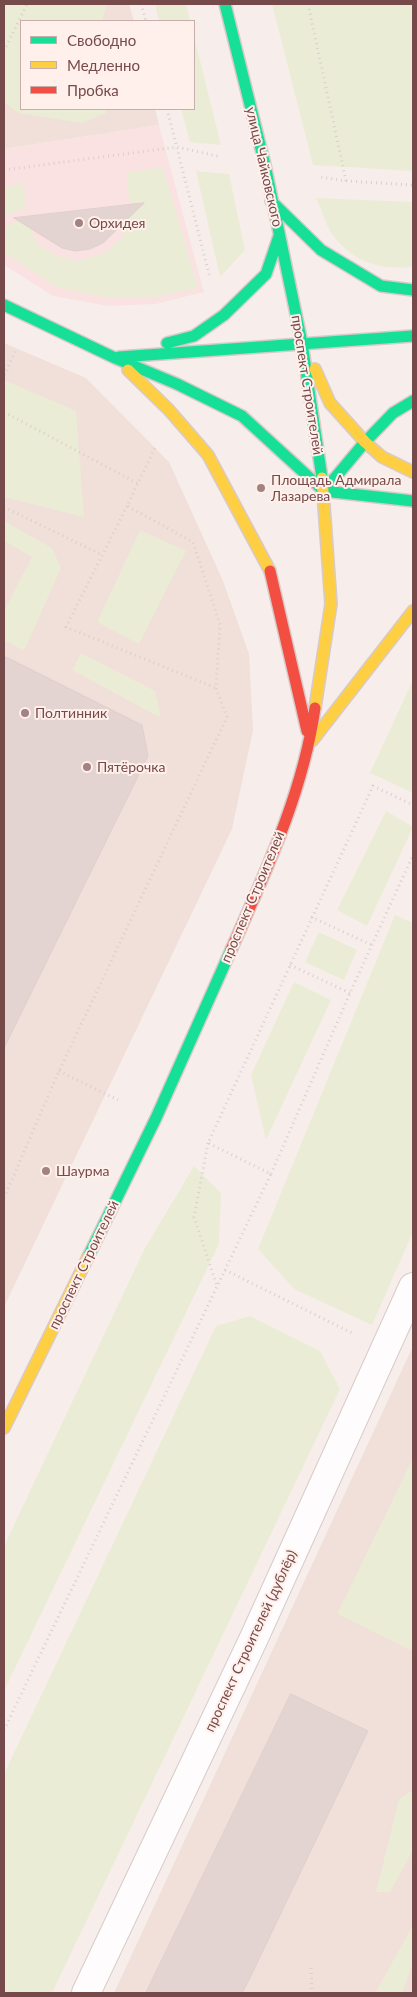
<!DOCTYPE html>
<html>
<head>
<meta charset="utf-8">
<style>
  body { margin:0 }
  #map { position:relative; width:417px; height:1997px; overflow:hidden; background:#f7eeeb; font-family:Lato,sans-serif }
  canvas { display:block }
  .frame { position:absolute; inset:0; border:5px solid #764a4a; pointer-events:none }
  .legend { position:absolute; left:20px; top:20px; width:175px; height:90px; box-sizing:border-box; background:#fff0eb; border:1px solid #c8aeab; margin:0; padding:6px 9px; list-style:none; font-size:15px; color:#764a4a }
  .legend li { display:flex; align-items:center; gap:10px; height:25px }
  .legend b { width:25px; border:1px solid #c8aeab }
</style>
</head>
<body>
<div id="map">
<canvas width="417" height="1997"></canvas>
<div class="frame"></div>
<ul class="legend">
<li><b style="height:6px;background:#16e098"></b>Свободно</li>
<li><b style="height:6px;background:#ffcf43"></b>Медленно</li>
<li><b style="height:6px;background:#f24e42"></b>Пробка</li>
</ul>
</div>
<script>
const c = document.querySelector('canvas').getContext('2d');
c.lineJoin = 'round';
function fillPath(path, color) { c.fillStyle = color; c.fill(path, 'evenodd'); }
function trace(path, color, width, dash) { c.strokeStyle = color; c.lineWidth = width; c.lineCap = dash ? 'butt' : 'round'; c.setLineDash(dash || []); c.stroke(path); }
function drawText(font, color, halo, rows, align = 'center') {
  c.font = font + ' Lato,sans-serif'; c.lineWidth = 4; c.setLineDash([]); c.textBaseline = 'middle'; c.strokeStyle = halo; c.fillStyle = color; for (const [text, x, y, turn = 0] of rows) {
    c.save(); c.translate(x, y); c.rotate((+turn || 0) * Math.PI / 180); c.textAlign = isNaN(turn) ? turn : align; if (halo) c.strokeText(text, 0, 0); c.fillText(text, 0, 0); c.restore();
  }
}
const residential = new Path2D(`
  M4,4H129L134,21H21V109H155L159,125L4,149Z
  M4,343L86,378L169,462L223,581L249,654L253,730L232,829L4,1307Z
  M413,1346V1993H114L121,1978Z`);
const commercial = new Path2D(`
  M159,125L204,292L156,304L108,306L53,296L4,265V149Z`);
const green = new Path2D(`
  M4,4H107L102,21H21V109H106V113L82,123L18,113L4,102Z
  M155,4H186L190,21H159Z
  M272,4H413V171L313,165Z
  M194,36L221,145L190,142L181,109H194Z
  M163,167L198,288L154,297L109,298L57,287L4,252V227L26,218L37,244L58,256L77,261L105,253L124,236L130,204L126,173Z
  M196,171L229,174L245,250L220,277Z
  M24,183L25,208L4,216V187Z
  M316,198L413,202V267C381,270 355,263 334,237C326,227 322,210 316,198Z
  M4,380L76,411L84,517L4,497Z
  M4,521L52,548L61,568L24,651L4,640V611L32,557L4,541Z
  M140,530L186,551L139,644L97,622Z
  M81,653L155,691L161,718L72,670Z
  M413,680V793L370,773Z
  M386,811L413,827L367,926L337,910Z
  M395,915L413,923V1232L372,1325L294,1289L258,1249Z
  M319,932L357,950L344,980L305,962Z
  M294,982L331,1000L266,1140L251,1075Z
  M194,1166L221,1193L219,1244L4,1691V1546L145,1248Z
  M250,1316L320,1351L340,1389L52,1993H4V1774L216,1326Z
  M412,1460L413,1461V1651L337,1614Z
  M413,1790V1850L390,1892H376L399,1799Z
  M413,1925V1963L402,1993H375Z`);
const building = new Path2D(`
  M144,203L103,243L90,249L75,251L62,248L14,218Z
  M4,656L142,725L148,756L4,1048Z
  M291,1694L368,1731L248,1982L242,1993H146Z`);
const path = new Path2D(`
  M141,4L146,21
  M308,4L346,181L320,177
  M4,51L27,4
  M167,109L210,278
  M4,170L177,147L221,157
  M346,181L413,185
  M4,375L16,350
  M4,412L137,483
  M127,506L66,627L216,688
  M4,507L102,555
  M311,917L372,945
  M290,965L350,993
  M59,1071L118,1100
  M208,1143L194,1217L217,1286
  M271,1174L350,993L413,855
  M4,1198L59,1071L227,717L216,688L220,625L193,542L127,506L155,448
  M225,1270L354,1334
  M4,1730L271,1174L208,1143L373,786L413,805
  M311,1968L312,1993`);
const street = new Path2D(`
  M86,1993L254,1638L413,1287`);
const fast = new Path2D(`
  M225,4L265,165L302,343L322,478
  M271,201L321,250L381,286L413,290
  M4,305L115,358L177,384L242,416L324,491L413,501
  M167,343L194,336L224,315L266,274L279,236
  M119,357L413,336
  M324,491L365,442L393,413L413,401
  M88,1257L156,1118L231,950`);
const slow = new Path2D(`
  M315,369L330,403L365,442L382,457L413,472
  M128,370L169,410L208,455L270,571
  M315,708L331,604L322,478
  M312,741L413,611
  M4,1428L88,1257`);
const jam = new Path2D(`
  M270,571L307,731
  M231,950C266,871 303,793 315,708`);
const markers = [
  [79,223,5,"#a38382"],
  [261,488,5,"#a38382"],
  [25,713,5,"#a38382"],
  [87,767,5,"#a38382"],
  [46,1171,5,"#a38382"]
];
const streetNames = [
  ["улица Чайковского",264,167,77],
  ["проспект Строителей",307,385,81],
  ["проспект Строителей",253,897,-67],
  ["проспект Строителей",84,1265,-64],
  ["проспект Строителей (дублёр)",251,1641,-65]
];
const poiNames = [
  ["Орхидея",89,223],
  ["Площадь Адмирала",271,480],
  ["Лазарева",271,496],
  ["Полтинник",35,713],
  ["Пятёрочка",97,767],
  ["Шаурма",56,1171]
];
fillPath(residential, '#f1dfd9');
fillPath(commercial, '#fae2e2');
fillPath(green, '#ebecd5');
fillPath(building, '#e3d4d2');
trace(building, '#e0cfcd', 1);
trace(street, '#d7cbc9', 30);
trace(fast, '#d8cac8', 14);
trace(slow, '#d8cac8', 14);
trace(jam, '#d8cac8', 14);
trace(path, '#dacece', 3, [1, 4]);
trace(street, '#fefcfc', 28);
trace(fast, '#16e098', 11);
trace(slow, '#ffcf43', 11);
trace(jam, '#f24e42', 11);
for (const [x, y, r, color] of markers) { const dot = new Path2D(); dot.arc(x, y, r, 0, 2 * Math.PI); c.fillStyle = color; c.fill(dot); trace(dot, '#fff0eb', 2); }
drawText('14px', '#764a4a', '#fff0eb', streetNames);
drawText('14px', '#764a4a', '#fff0eb', poiNames, 'left');
</script>
</body>
</html>
